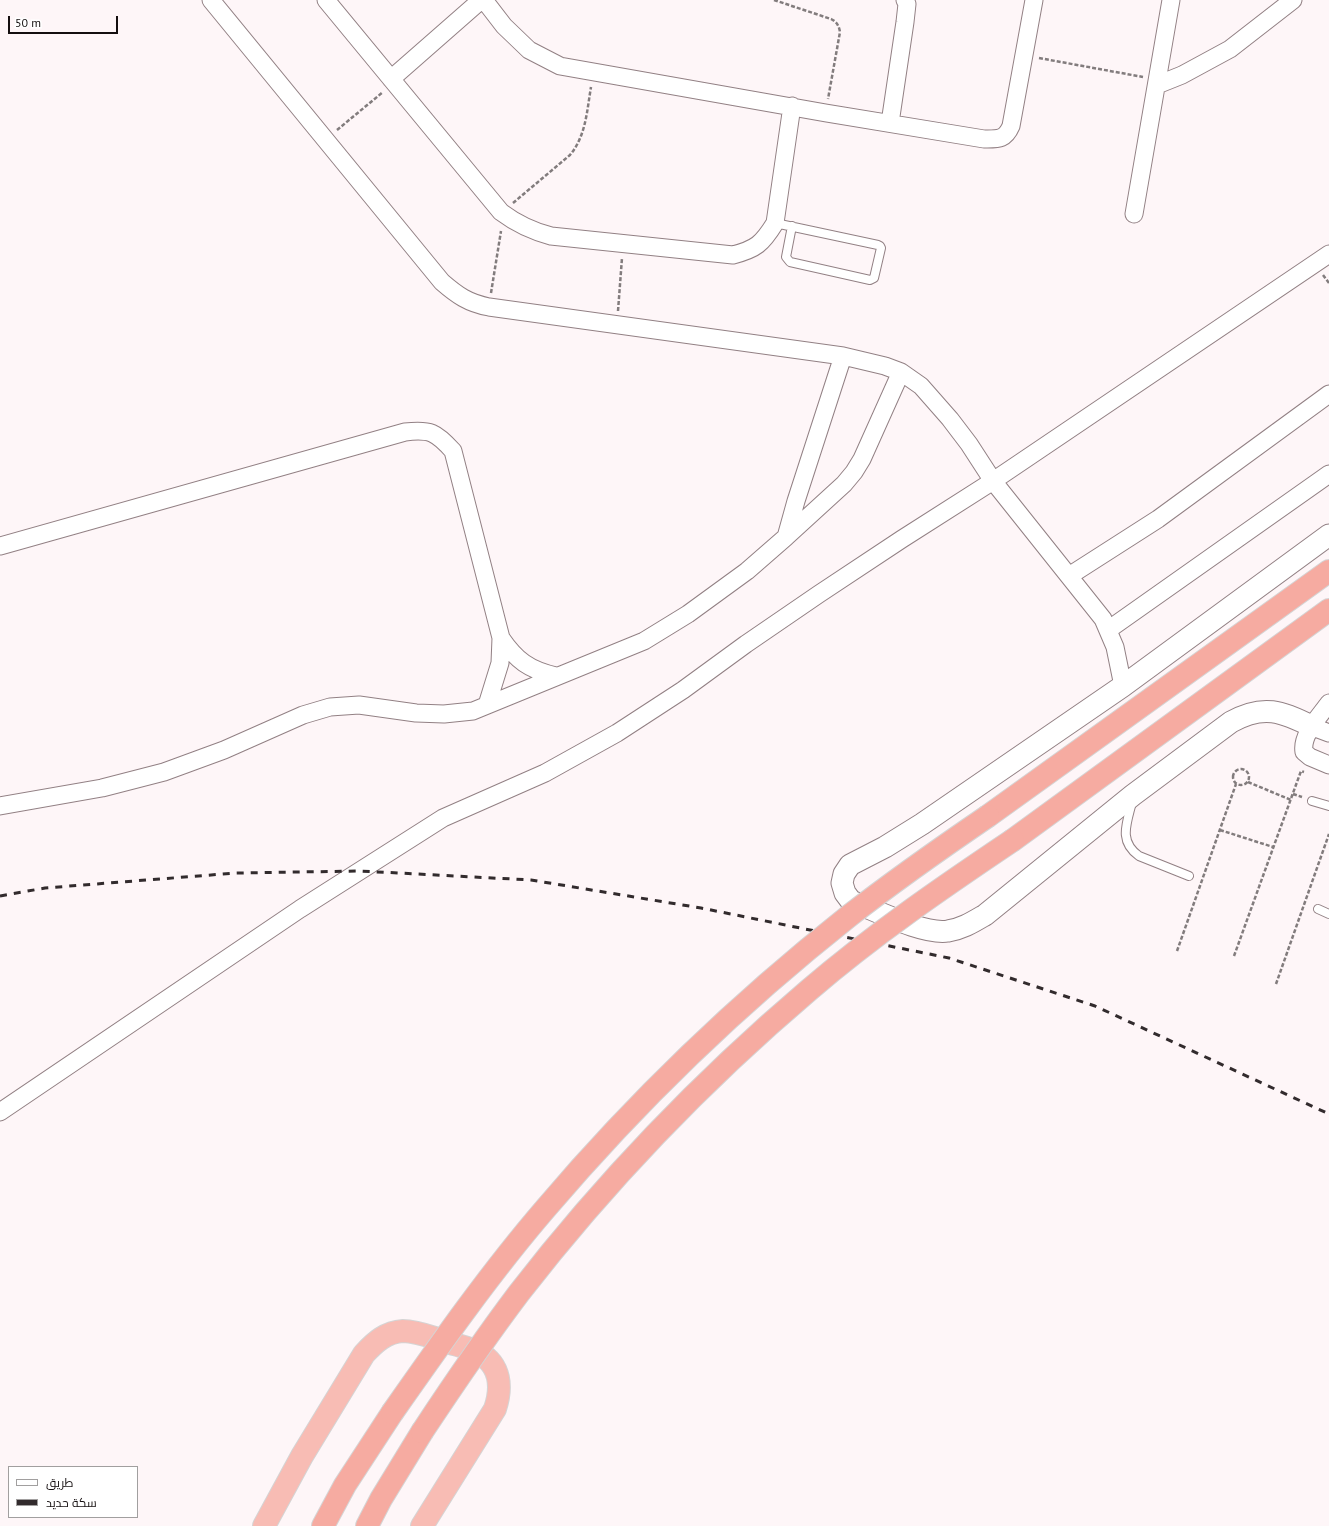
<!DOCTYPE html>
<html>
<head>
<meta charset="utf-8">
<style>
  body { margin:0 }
  #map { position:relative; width:1329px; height:1526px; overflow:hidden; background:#fef6f8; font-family:"PT Sans",Cairo,sans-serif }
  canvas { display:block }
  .legend { position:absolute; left:8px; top:1466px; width:130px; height:52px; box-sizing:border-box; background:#fff; border:1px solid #a19f9f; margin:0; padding:5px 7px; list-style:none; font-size:12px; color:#140e0f }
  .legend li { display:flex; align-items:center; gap:8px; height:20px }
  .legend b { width:20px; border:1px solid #a19f9f }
  .scale { position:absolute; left:8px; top:16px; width:110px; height:18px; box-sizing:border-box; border:2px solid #140e0f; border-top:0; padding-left:5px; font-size:12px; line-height:14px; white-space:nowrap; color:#140e0f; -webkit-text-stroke:3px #fff; paint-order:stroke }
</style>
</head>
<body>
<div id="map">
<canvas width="1329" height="1526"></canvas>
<ul class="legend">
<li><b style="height:5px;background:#fff"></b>طريق</li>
<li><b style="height:5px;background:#322b2d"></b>سكة حديد</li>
</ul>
<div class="scale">50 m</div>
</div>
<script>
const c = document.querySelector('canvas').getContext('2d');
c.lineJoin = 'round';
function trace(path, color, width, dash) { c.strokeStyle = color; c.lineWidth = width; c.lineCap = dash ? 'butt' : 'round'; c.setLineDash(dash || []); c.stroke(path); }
const path = new Path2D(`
  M774,0L831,19C837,22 839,26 840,32L828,99
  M1039,58L1143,77
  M337,130L383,92
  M513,203L570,155C586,136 587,110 591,87
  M1323,275L1329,283
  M491,293L501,231
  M618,311L622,258
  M1233 777a8 8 0 1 1 16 0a8 8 0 1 1-16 0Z
  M1248,782L1291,800
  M1293,794L1302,797
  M1220,830L1273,847
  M1177,951L1236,784
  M1234,956L1301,771L1304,772
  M1276,984L1329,834`);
const service = new Path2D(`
  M775,223L878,245L880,246L881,248L874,278L870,280L790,262L786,257L792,226
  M1312,801L1329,806
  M1132,802C1127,823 1118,841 1139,856L1189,876
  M1318,909L1329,914`);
const minor = new Path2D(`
  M211,0L442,282C457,295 468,303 489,307L843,356L885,366L901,372L921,386L950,419L969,444L993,481L1103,619L1115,647L1123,686
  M326,0L501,212C517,224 532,231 551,236L733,255C756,249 762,244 775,223L792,106
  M484,0L504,26L529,50L560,66L826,113L984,139C998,139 1005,140 1011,126L1034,0
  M391,79L481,0
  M1157,85L1182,75L1230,49L1293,0
  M890,123L905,22L907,4L905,0
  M1134,214L1171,0
  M786,537L796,501L843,356
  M0,546L405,432C430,429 436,432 453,451L501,638L500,663L487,705
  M1069,576L1158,519L1329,394
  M1108,630L1329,474
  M501,638C516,660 529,670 556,676
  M1329,703C1319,717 1301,735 1304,752L1310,757L1329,765
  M1313,727L1329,733
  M0,806L102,788L164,772L224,750L303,715L330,707L359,705L416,713L444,714L473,711L644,641L688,614L747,571L786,537L844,484L854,472L862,459L901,372
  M0,1112L300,909L443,818L545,773L617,733L683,690L746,644L819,594L902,539L993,481L1329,254`);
const tertiary = new Path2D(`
  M1313,727C1282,711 1263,704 1231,722L1133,795L985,915C973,922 962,929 948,931C924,935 875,910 851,901L845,893L842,883L844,874L850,865L885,847L922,824L1123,686L1329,535`);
const trunk = new Path2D(`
  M264,1526L302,1456L364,1354C375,1342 386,1332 403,1331C417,1331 431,1337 444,1341C455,1345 469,1347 479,1353C501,1365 502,1388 495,1409L422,1526`);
const motorway = new Path2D(`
  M988,816L1329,571
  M1013,840L1329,610
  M323,1526L345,1485L392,1413
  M367,1526L381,1499L422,1432`);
const rail = new Path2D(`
  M0,896L45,888L236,873L360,871L531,880L701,908L949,958L1095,1006L1329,1114`);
const motorwayBridge = new Path2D(`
  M392,1413C441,1343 490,1273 546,1208C637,1101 739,1003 849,916C894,881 941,848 988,816
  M422,1432C453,1385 485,1338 519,1293C605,1182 702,1081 809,990C873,935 943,887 1013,840`);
trace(service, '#928084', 10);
trace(minor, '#928084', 19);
trace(tertiary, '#928084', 23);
trace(trunk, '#d5d4d4', 24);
trace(motorway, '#d5d4d4', 24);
trace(path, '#827c7d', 2.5, [4, 2]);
trace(service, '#fff', 8);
trace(minor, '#fff', 17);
trace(tertiary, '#fff', 21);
trace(trunk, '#f8bcb4', 22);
trace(motorway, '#f6aba1', 22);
trace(rail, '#322b2d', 3, [7, 7]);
trace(motorwayBridge, '#d5d4d4', 24, []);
trace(motorwayBridge, '#f6aba1', 22);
</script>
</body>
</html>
